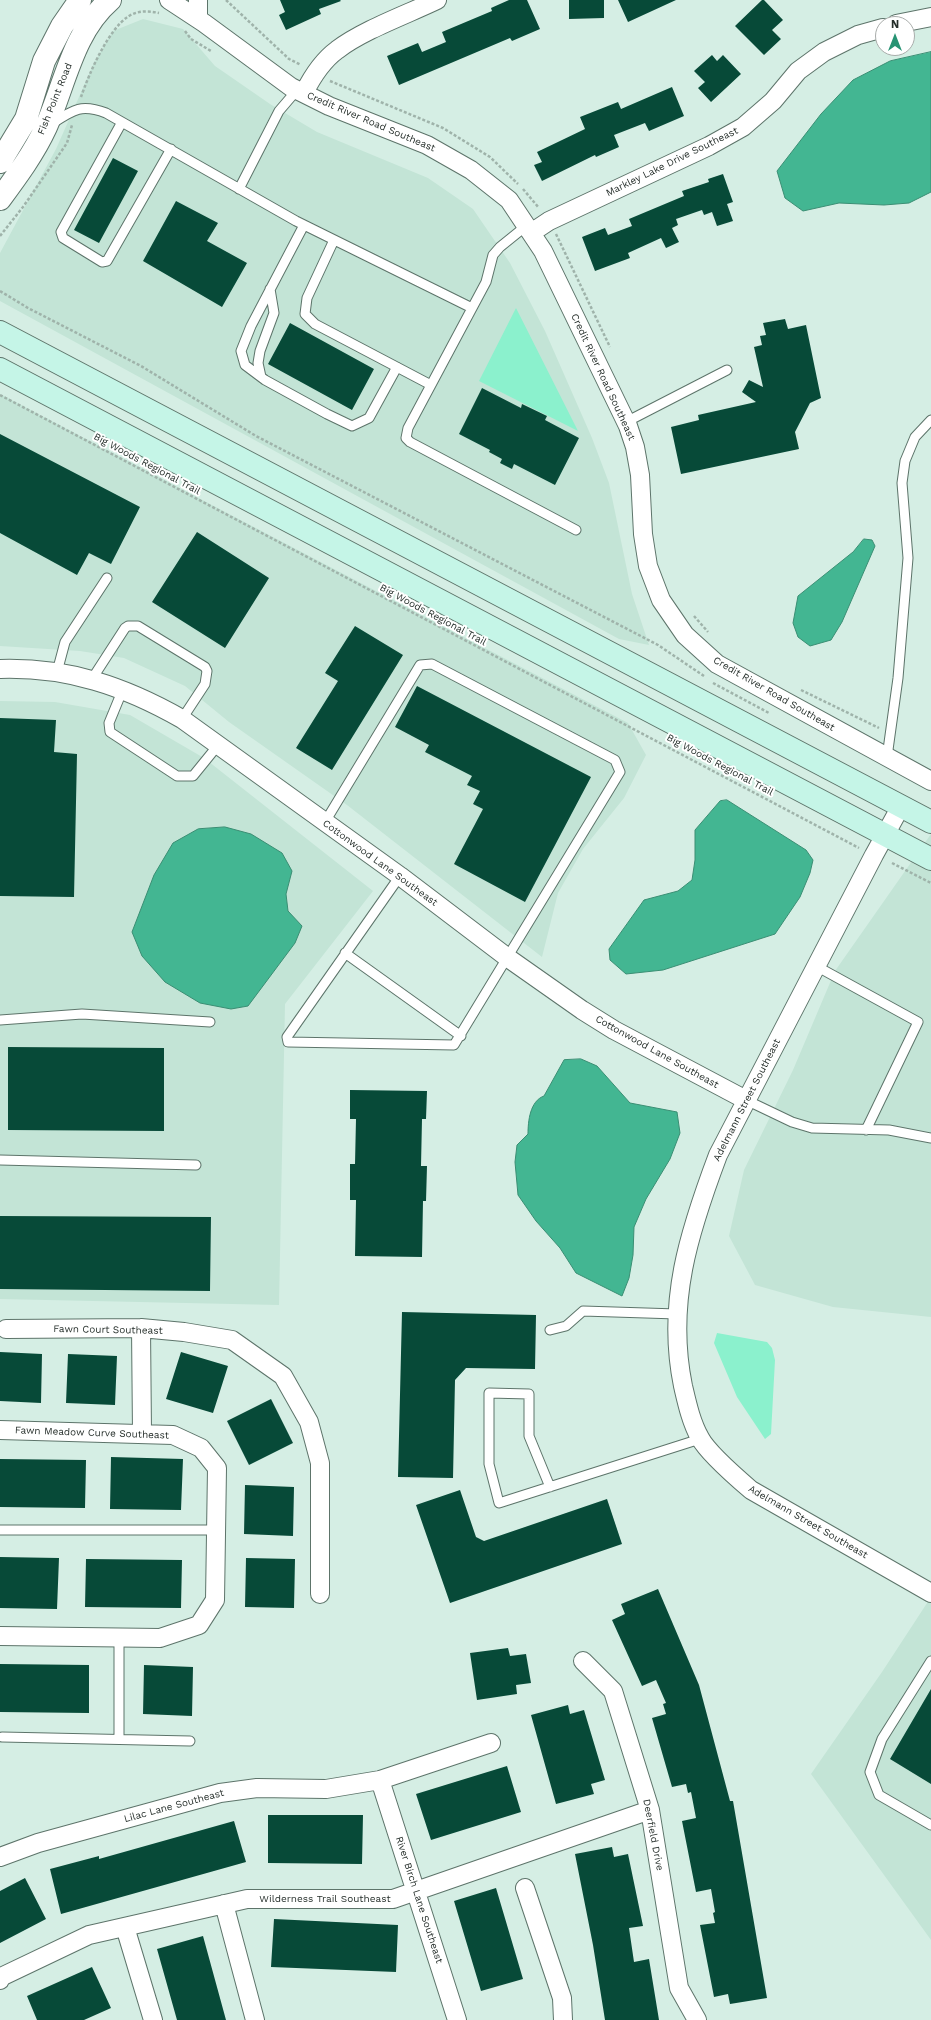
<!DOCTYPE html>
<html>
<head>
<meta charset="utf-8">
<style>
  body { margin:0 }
  #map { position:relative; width:931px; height:2020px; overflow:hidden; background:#d5eee4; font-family:"Work Sans",sans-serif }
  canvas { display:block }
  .north { position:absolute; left:875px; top:16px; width:40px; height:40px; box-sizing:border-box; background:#fff; border:1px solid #a8acaa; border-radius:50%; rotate:0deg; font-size:11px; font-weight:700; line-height:16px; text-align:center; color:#262f2b }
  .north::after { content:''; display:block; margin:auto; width:14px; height:18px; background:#269373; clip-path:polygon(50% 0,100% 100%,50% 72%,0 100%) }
</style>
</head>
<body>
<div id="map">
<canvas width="931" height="2020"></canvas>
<div class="north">N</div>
</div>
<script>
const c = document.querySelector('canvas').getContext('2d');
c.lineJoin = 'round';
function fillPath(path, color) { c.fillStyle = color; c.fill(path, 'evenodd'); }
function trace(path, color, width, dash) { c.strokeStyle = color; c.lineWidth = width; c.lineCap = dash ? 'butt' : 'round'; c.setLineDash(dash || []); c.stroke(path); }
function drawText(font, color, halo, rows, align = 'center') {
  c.font = font + ' "Work Sans",sans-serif'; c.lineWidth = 4; c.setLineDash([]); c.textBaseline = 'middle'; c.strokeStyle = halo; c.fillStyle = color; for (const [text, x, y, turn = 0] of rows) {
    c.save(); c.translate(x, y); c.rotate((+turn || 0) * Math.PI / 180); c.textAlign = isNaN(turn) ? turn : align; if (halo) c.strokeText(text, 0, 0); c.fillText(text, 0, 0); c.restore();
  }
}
const built = new Path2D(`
  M143,19L183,29L215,66L270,104L317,132L428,178L473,209L510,263L545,331L592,438L609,483L632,594L649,645L619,639L0,301V253L56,149L94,63L113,31Z
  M0,394L628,723L646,755L624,798L583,849L558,893L542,957L347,805L229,722L185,686L124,658L80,651L0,646Z
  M0,701L55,702L130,715L204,758L373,891L285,1004L279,1305L0,1299Z
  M931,834V1317L833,1307L755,1285L729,1236L744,1170L793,1070L835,971Z
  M931,1597V1940L811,1774L882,1672Z`);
const green = new Path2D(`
  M516,308L578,431L479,381Z
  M717,1333L767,1342L772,1348L775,1360L771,1434L765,1439L737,1397L714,1343Z`);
const water = new Path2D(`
  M931,52V192L909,203L884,205L839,203L803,211L785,198L777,171L821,114L853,80L890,61Z
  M864,539L872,540L875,546L842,622L831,640L810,646L798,637L793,623L798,596L853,552Z
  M727,800L806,850L813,860L810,873L800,897L775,934L663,970L626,974L610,960L609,949L644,900L678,891L692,880L695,860V830L720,801Z
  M225,827L251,834L282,853L292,871L286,894L288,911L302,926L295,943L248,1006L231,1009L200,1003L165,982L142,956L132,932L154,875L173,843L198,829Z
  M581,1059L597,1066L630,1103L677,1112L680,1133L670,1159L646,1199L634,1227L633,1255L629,1278L622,1296L576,1273L560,1248L536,1221L518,1195L515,1162L517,1145L528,1134C528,1121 530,1101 544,1096L564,1060Z`);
const building = new Path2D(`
  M280,0H340L341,1L319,9L321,14L286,30L279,15L285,12Z
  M509,0H527L540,29L512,41L510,38L399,85L387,56L418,43L422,52L446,42L442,32L492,11L491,8Z
  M569,0H604V18L569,19Z
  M618,0H676L628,22Z
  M762,0H764L783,20L772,30L781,39L764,55L735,26Z
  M712,55L717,61L723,55L741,74L711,102L698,88L705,82L694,71Z
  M672,87L684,116L649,131L645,123L614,135L619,147L596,157L595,155L542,181L534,165L542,162L537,152L585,129L580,117L618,102L621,109Z
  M113,158L138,171L99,243L74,230Z
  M723,174L733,202L727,204L733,221L717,226L712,212L704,215L702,210L676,219L678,225L672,228L679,242L666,248L661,238L628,253L630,258L595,271L582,237L605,228L608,235L632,226L629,219L684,196L682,191L709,182L708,179Z
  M176,201L218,223L207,241L247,263L222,307L143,261Z
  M785,319L788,329L806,325L821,398L810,403L795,432L799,449L681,474L671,427L699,420L698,415L756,402L742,392L749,380L763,387L754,347L762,345L760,336L766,335L763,323Z
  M290,323L374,369L352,410L268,364Z
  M482,388L521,408L522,404L547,416L545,420L579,438L555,485L514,464L512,469L500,463L502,459L489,452L490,450L459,434Z
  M0,434L140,507L111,564L89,553L77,575L0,533Z
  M197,532L269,578L225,648L152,602Z
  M355,626L403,655L332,770L296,748L338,681L325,673Z
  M417,686L591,777L525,902L454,864L483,809L473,804L480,791L467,785L472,776L425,752L429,745L395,727Z
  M0,718L56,720L54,752L77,754L74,897L0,896Z
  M8,1047L164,1048V1131L8,1130Z
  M350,1090L427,1091L426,1119H422L421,1166H427L426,1201H423L422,1257L355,1256L356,1200H350V1164H355L356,1119H350Z
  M0,1216L211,1217L210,1291L0,1289Z
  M402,1312L536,1315L535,1369L466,1368L455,1380L453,1478L398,1477Z
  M0,1352L42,1354L41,1403L0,1401Z
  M181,1352L228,1366L213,1413L166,1399Z
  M68,1354L117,1356L115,1405L66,1403Z
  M271,1399L293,1443L249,1465L227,1421Z
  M111,1457L183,1459L181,1510L110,1509Z
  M0,1459L86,1460L85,1508L0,1507Z
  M245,1485L294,1487L293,1536L244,1534Z
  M460,1490L476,1537L484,1541L607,1499L622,1544L450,1603L416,1505Z
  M0,1557L59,1558L57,1609L0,1608Z
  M246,1558L295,1559L294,1608L245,1607Z
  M86,1559L182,1560L181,1608L85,1607Z
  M658,1589L699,1685L730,1801H733L767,1998L730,2004L728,1994L714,1997L700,1925L715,1923L713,1913L715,1912L711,1889L696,1892L682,1821L696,1818L691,1792L688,1793L686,1784L672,1787L652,1718L666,1714L663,1704L666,1703L656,1680L642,1686L612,1620L625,1614L621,1604Z
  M508,1648L510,1656L526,1654L531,1683L516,1685L517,1694L477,1700L470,1653Z
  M0,1664L89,1665V1713L0,1712Z
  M144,1665L193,1667L192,1716L143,1714Z
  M931,1689V1784L890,1759Z
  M568,1705L570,1714L584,1710L605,1780L591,1784L594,1794L556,1804L531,1715Z
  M507,1766L521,1812L431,1840L416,1794Z
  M268,1815H363L362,1864L268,1863Z
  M234,1821L246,1862L61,1914L50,1869L99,1856V1859Z
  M612,1847L614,1857L628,1854L643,1926L629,1928L634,1962L649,1959L659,2020H605L593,1945L575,1854Z
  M25,1878L46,1919L0,1943V1891Z
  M496,1888L523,1979L481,1991L454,1901Z
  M274,1919L398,1925L396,1972L271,1967Z
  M203,1936L226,2020H177L157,1949Z
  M92,1967L111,2008L84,2020H37L27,1996Z`);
const path = new Path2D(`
  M226,0L289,59L301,65
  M185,31L191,39L211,51
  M330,81L443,128L490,157L518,184
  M81,97C89,74 108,29 129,16C139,10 149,11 159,13
  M523,189L539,208
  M556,234L610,347
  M0,236L23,207L67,143L72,125
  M0,291L28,308L141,366L256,436L658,645L704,676
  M0,395L859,848
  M694,616L708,632
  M713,683L769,713
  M801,690L879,728
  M892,863L931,883`);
const service = new Path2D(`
  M122,122L61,232L63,238L102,262L107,261L171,149
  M53,123C74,109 82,104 106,113L296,221L472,308
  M239,189L279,111L297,90
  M304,225L251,326L241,351L245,365L265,380L327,414L352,426L369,418L397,367
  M526,226L500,247L493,255L486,282L408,428L406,438L410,442L576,530
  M334,240L307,298L305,314L315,324L431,385
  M261,377L258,363L260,351L274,313L270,289
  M626,422L727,370
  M57,672L65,642L107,578
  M92,679L125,628L128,626H138L205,667L207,671L205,684L182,719
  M123,689L109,723L110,732L177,776H193L219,744
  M887,757L898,678L908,558L902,483L905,461L915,437L931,420
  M325,822L420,665L432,664L615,760L620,772L454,1045L288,1042L287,1037L400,876
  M345,953L461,1036
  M816,966L918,1022L866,1130
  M0,1020L82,1014L210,1022
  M746,1100L792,1122L812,1128L889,1130L931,1138
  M0,1160L196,1165
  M550,1330L566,1326L583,1311L677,1314
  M550,1487L529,1436V1394L489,1393V1464L499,1503L700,1439
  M0,1530H216
  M119,1637V1739
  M931,1661L882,1739L870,1772L879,1795L931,1825
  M2,1737L190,1741`);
const minor = new Path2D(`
  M169,0L204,23L291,87L329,106L427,145L471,170L509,200L543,251L628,426L635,447L640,475L643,534L648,566L661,600L685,635L717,664L931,781
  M198,0V19
  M896,24L931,17
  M304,93C312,77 322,61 337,50C363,30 408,14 437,0
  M531,233L549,221L709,146L743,127L773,101L798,71L824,52L858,35L883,28
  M0,669C68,667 124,686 182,719L400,876L508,958L582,1010L614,1030L746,1100
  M901,806L874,855L718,1155C689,1232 666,1303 683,1386C687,1403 691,1422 700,1438C708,1453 737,1478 751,1490L931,1593
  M141,1328L142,1433
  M6,1329L141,1328L184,1332L232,1340L283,1376L309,1422L320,1463V1594
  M0,1430L173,1435L201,1448L217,1468L215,1600L199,1625L160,1638L0,1636
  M583,1661L613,1691L650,1810L679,1988L697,2020
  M380,1780L457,2020
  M0,1857L38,1843L220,1793L257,1788L326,1789L380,1780L491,1743
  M525,1888L562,1998L563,2020
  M224,1904L255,2020
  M125,1927L153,2020
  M0,1980L1,1977L89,1935L247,1899H393L650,1810`);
const tertiary = new Path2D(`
  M0,162L26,119L44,61L62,26L80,0
  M0,199C17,176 34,153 46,127C65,84 73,32 110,0`);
const secondary = new Path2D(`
  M0,332L931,822
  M0,369L931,859`);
const streetNames = [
  ["Fish Point Road",55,99,-68],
  ["Credit River Road Southeast",371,122,23],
  ["Markley Lake Drive Southeast",672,162,-26],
  ["Credit River Road Southeast",603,377,65],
  ["Big Woods Regional Trail",147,464,28],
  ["Big Woods Regional Trail",433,615,28],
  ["Credit River Road Southeast",774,694,30],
  ["Big Woods Regional Trail",720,765,28],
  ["Cottonwood Lane Southeast",380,863,36],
  ["Cottonwood Lane Southeast",657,1052,29],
  ["Adelmann Street Southeast",747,1100,-63],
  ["Fawn Court Southeast",108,1330,1],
  ["Fawn Meadow Curve Southeast",92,1433,2],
  ["Adelmann Street Southeast",808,1522,30],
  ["Lilac Lane Southeast",174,1806,-15],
  ["Deerfield Drive",653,1835,79],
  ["Wilderness Trail Southeast",325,1899],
  ["River Birch Lane Southeast",419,1900,72]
];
fillPath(built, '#c3e4d6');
fillPath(green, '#8bf1cd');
fillPath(water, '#43b692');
trace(water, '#3a8e73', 1);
fillPath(building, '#074a38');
trace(service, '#5d746a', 11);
trace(minor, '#5d746a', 20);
trace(tertiary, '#5d746a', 24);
trace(secondary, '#5d746a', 24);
trace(path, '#9fb3aa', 2.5, [3, 2]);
trace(service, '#fff', 9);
trace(minor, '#fff', 18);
trace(tertiary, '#fff', 22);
trace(secondary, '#c5f5e7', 22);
drawText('10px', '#262f2b', '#fff', streetNames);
</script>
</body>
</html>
